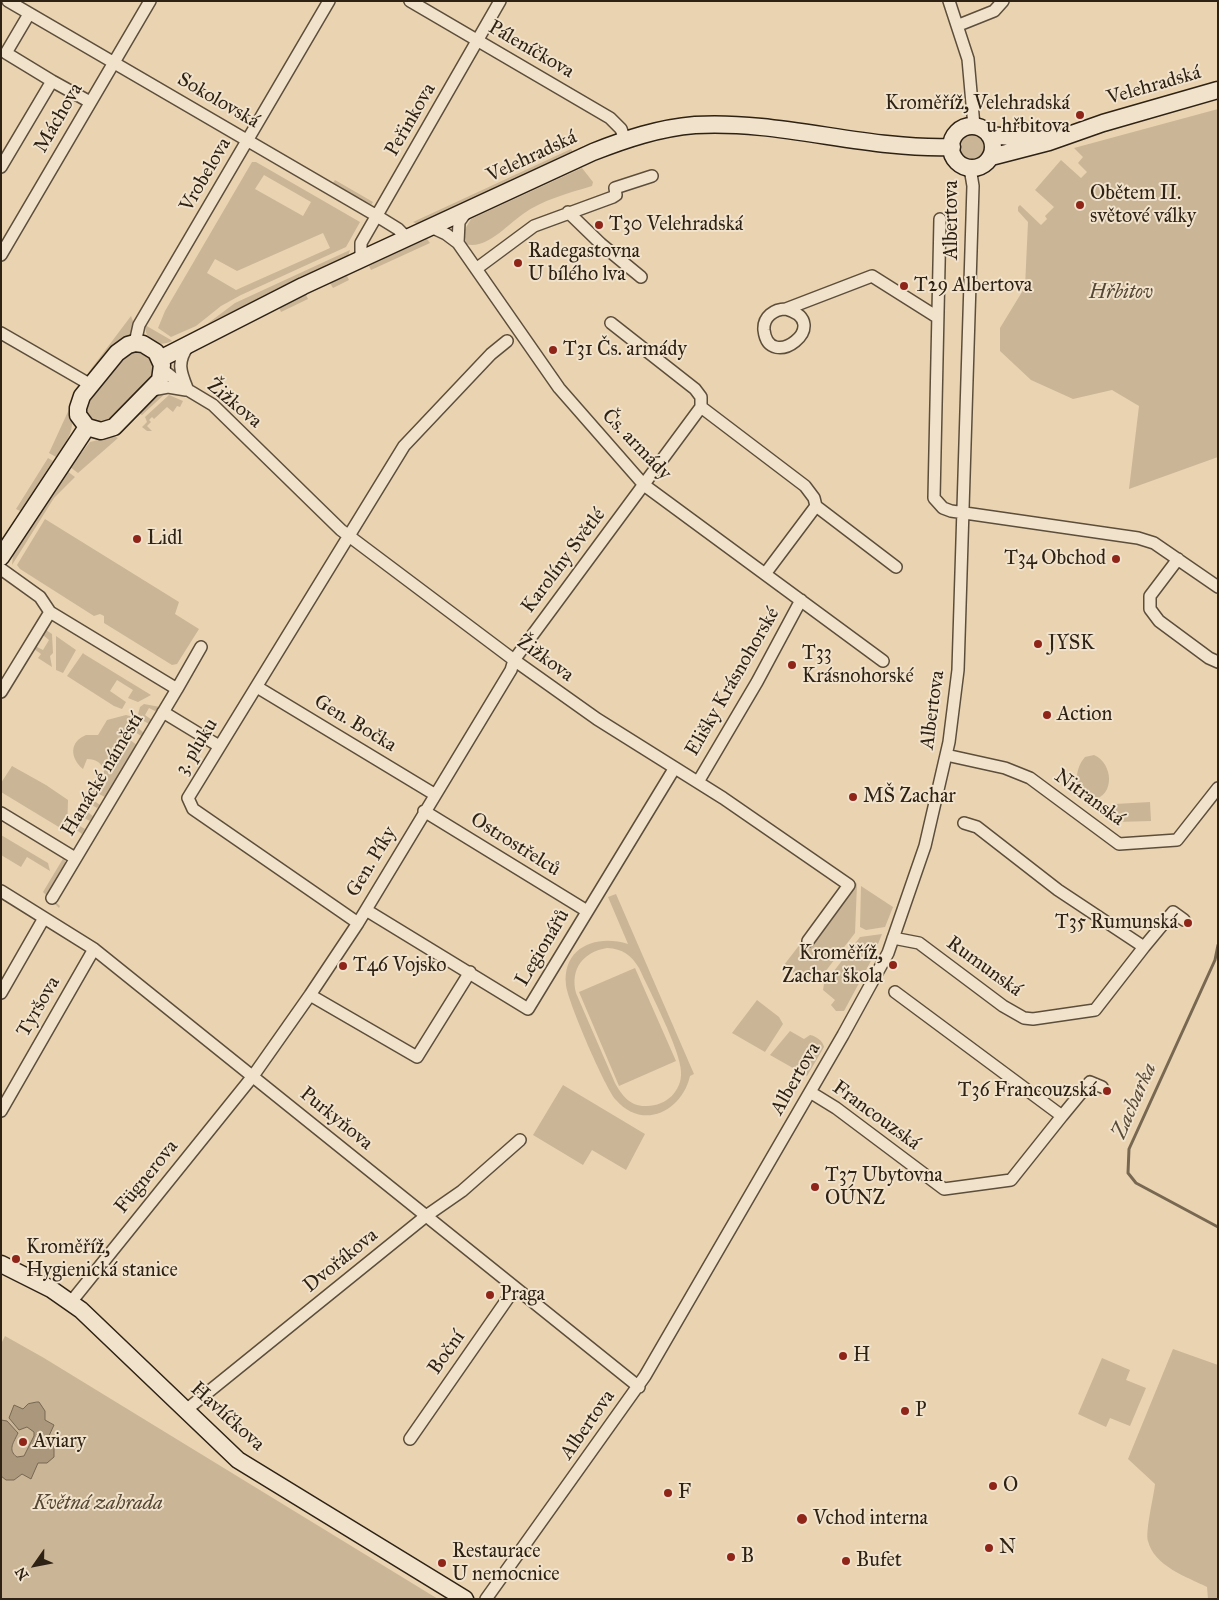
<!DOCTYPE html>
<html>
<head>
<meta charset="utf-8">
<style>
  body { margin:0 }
  #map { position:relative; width:1219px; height:1600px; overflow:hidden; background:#ead3b1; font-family:"IM FELL Great Primer",serif }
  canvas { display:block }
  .frame { position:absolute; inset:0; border:2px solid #2e2214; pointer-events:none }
  .north { position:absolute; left:10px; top:1540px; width:50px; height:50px; -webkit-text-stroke:4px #f1e2cc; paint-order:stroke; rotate:237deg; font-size:14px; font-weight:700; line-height:20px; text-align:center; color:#2e2214 }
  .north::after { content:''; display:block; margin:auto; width:18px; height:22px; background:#2e2214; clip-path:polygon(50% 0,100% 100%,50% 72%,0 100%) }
</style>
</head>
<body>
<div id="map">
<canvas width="1219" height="1600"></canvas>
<div class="frame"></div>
<div class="north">N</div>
</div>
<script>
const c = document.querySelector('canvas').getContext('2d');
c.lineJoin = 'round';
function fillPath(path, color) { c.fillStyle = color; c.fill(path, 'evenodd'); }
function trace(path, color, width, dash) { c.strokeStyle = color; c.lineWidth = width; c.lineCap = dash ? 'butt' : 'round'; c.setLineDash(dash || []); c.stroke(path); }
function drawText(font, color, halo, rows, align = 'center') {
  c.font = font + ' "IM FELL Great Primer",serif'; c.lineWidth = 4; c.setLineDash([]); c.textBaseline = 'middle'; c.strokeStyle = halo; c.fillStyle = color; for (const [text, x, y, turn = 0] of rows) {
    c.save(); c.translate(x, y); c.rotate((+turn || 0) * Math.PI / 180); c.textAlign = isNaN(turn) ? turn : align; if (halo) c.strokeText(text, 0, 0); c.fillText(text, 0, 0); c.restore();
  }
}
const green = new Path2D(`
  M1218,109V457L1129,489L1139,406L1112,390L1073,399L1031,380L1000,351V328L1025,287L1028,222L1018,211V207L1020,205L1041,225L1047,219L1045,216L1054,207L1035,190L1061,160L1081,178L1087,172L1078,163L1083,157L1074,148Z
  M957 147a15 15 0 1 1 30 0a15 15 0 1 1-30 0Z
  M571,149L573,152L417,224L413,222Z
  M252,162H256L360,222L346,247L241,295L221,306L196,326L171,337L158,328L165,311ZM264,175L311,202L303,216L255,189ZM323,233L330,248L236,290L207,273L215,259L237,271Z
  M582,168L593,182L592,186C569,193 542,200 523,214C507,225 486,250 466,244L464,231L471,219Z
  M335,180L373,202L371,205L333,183Z
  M427,239L430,243L371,270L369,266Z
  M350,250L348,256L207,324L235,303Z
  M347,276L349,280L333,288L330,283Z
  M306,295L308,299L281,312L279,307Z
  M131,316L134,324L131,335L88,373Z
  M145,325L171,340L172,341C158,348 145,341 145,325Z
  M136,350C152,354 154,361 154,377L109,422L96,424L85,413L86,404L122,357Z
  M167,392L142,415L140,414L155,396Z
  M169,395L183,401L180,407L177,406L173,412L167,407L154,419L152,417L149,420L151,422L147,426L152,431H147L142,427L147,422L145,417Z
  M71,405C75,430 70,437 56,457L49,453Z
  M114,436L118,438L78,473L70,467L90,442Z
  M48,458L53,461L20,511L16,509Z
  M67,471L75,477L54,498L12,565L13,555Z
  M45,519L179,602L175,614L199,629L177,664L172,665L104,623V616L100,614L94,616L20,569L17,565Z
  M46,630L52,634L53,653L50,656L52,667L38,658L41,654L34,649L35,646L43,650L49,640L43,635Z
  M56,636L76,650L63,673L56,670Z
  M83,653L84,654L151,695L138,702L128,698L133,690L117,680L110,691L126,702L122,709L114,706L67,676Z
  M144,704L160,707L157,712L149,708L145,715L152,720L149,724L142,720L137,727L144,733L141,736L135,732L130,740L137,745L105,797L97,793L93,800L100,805L97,808L90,804L86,811L93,816L90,821L82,817L78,825L85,829L82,834L75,829L73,819L89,801L88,793L91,781L100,782L104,771C102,763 96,759 87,759L83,769C70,758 69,742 86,735H98L107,720L126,715L137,718L140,707Z
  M1094,755C1113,763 1116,796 1092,800C1072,795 1074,769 1085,757Z
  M12,766L46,785L68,800L67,832L1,792V783Z
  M1150,802L1151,821L1116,822L1115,804Z
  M1,835L48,863L50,871L27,857L21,867L1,855Z
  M64,857L66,866L49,896L60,906L59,908L43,892Z
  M855,882L857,884L855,933L818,981L808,984L784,965L804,939L809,942Z
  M861,886L893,907L885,927L866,930L860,927Z
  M616,894L694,1074L690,1076C682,1111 643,1131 616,1100C606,1090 567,1000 566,985C562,947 597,934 628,944L608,897ZM607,948C623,949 631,955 639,968C649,990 681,1051 681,1072C682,1091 666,1106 647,1106C631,1107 622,1096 615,1083L576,993C570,969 583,952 607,948Z
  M882,934L872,959L844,1011H836L831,1005L835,1000L823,990L824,984L860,937Z
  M635,968L676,1061L619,1086L579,992Z
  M757,1000L779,1017L783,1024L765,1052L732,1033Z
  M790,1031L804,1039L810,1035C816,1036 823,1041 824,1047L807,1076L770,1055Z
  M563,1085L645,1134L626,1170L592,1150L583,1165L533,1135Z
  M5,1336L44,1358L438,1599H1V1344Z
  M1173,1349L1218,1365V1599H1208L1207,1587C1187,1577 1154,1566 1148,1541C1145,1532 1154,1495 1155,1484L1128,1459Z
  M1102,1358L1130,1370L1126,1380L1146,1388L1130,1426L1110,1418L1106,1427L1078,1414Z`);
const water = new Path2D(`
  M37,1402H39L45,1411V1420L54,1425L47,1440L54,1447V1457L47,1463H38L31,1479L22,1474L14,1480H6L1,1476V1420L7,1421L18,1433C14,1442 7,1450 17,1457L24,1456L34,1436V1432L27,1427L19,1430L9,1418L14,1405L23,1409L28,1404Z`);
const stream = new Path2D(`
  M1218,945L1215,960L1129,1149L1128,1173L1136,1183L1218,1227`);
const street = new Path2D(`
  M8,1L377,216L398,229L407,238
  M410,1L610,118L621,129L625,140
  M949,1L968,59L974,126
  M29,14L6,53L52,81
  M959,25L994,11L1003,1
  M1,167L52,81L90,102
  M568,212L601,244L641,277
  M940,219L934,498L943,508L951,511L1138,538L1154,543L1218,587
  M431,227L446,234L458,243L559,388L644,485L883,661
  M458,243L459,222L467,211
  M1,255L150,1
  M361,259V243L500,1
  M476,269L534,226L613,197L616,195L615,188L652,176
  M786,309C835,323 769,374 764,330C763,317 774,309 786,309L872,276L937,317
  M611,323L695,389L701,397V407L805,486L814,498L816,506L896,567
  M1,333L91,385
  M135,343L139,325L329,1
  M162,369L188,390L213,405L341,530L514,660L597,719L723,798L849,885L808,941
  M187,388C180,371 177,362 188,346
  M152,390L168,387L186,390
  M1178,559L1150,596V609L1159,621L1209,658L1218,662
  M1,569L40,597L50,612
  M765,574L816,506
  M257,687L434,794
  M177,689L201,647
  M1,692L50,612L177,689L52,898
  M163,712L219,746
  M946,755L1005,768L1030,778L1119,844L1177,840L1218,788
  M698,782L757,682L801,600
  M424,811L587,911
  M1,813L75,858
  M1,891L94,949L639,1387
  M366,910L528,1009L674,769
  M358,923L193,809L188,798L404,446L491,354L507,341
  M893,938L919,943L1003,1006L1024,1018L1033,1019L1095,1010L1144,947L1058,890L977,827L964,823
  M1144,947L1173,912L1184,920
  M1,993L44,918
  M310,995L417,1057L470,972
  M810,1092L836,1108L944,1189L1011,1180L1062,1116L895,992
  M1,1111L94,949
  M1062,1116L1090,1082L1102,1087
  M71,1302L253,1076L310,995L358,923L511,670L514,660L701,407
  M186,1410L426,1216L462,1191L520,1140
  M410,1439L515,1288
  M486,1599L645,1376L843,1035L888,953L925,846L949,742L958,670L973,186L970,168`);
const secondary = new Path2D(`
  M951 147a21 21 0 1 1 42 0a21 21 0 1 1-42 0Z
  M989,135L1011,137L1049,132
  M991,157L1049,142L1103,123L1218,90
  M135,343L143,344L156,352L162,365L160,380L114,427L101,431L87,427L78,415V408L82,396L117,353L128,345Z
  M160,359L303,286L593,152C626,139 659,128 695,125C781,120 865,150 952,147
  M1,557L87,427
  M1,1264L51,1289L81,1310L238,1460L465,1599`);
const markers = [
  [1080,115,5,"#8f2418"],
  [1080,205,5,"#8f2418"],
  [599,225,5,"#8f2418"],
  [518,263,5,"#8f2418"],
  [904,286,5,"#8f2418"],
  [553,350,5,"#8f2418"],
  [137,539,5,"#8f2418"],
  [1116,559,5,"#8f2418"],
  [1038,644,5,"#8f2418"],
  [792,665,5,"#8f2418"],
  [1047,715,5,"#8f2418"],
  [853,797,5,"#8f2418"],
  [1188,923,5,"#8f2418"],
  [893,965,5,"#8f2418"],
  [343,966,5,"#8f2418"],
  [1107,1091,5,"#8f2418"],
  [815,1187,5,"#8f2418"],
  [16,1259,5,"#8f2418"],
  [490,1295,5,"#8f2418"],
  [843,1356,5,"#8f2418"],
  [905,1411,5,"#8f2418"],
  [23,1442,5,"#8f2418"],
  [993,1486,5,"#8f2418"],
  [668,1493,5,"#8f2418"],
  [802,1519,6,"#8f2418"],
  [989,1548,5,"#8f2418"],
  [731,1557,5,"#8f2418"],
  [846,1561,5,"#8f2418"],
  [442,1563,5,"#8f2418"]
];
const streetNames = [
  ["Páleníčkova",531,50,30],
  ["Velehradská",1154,86,-16],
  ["Sokolovská",218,101,30],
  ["Máchova",59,118,-60],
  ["Peřinkova",411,120,-60],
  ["Velehradská",532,157,-25],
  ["Vrobelova",206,175,-60],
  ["Albertova",952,220,-90],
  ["Žižkova",234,404,40],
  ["Čs. armády",636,445,46],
  ["Karolíny Světlé",564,561,-53],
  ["Žižkova",545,659,36],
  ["Elišky Krásnohorské",733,682,-60],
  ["Albertova",933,710,-82],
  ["Gen. Bočka",355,724,31],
  ["3. pluku",197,747,-58],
  ["Hanácké náměstí",103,775,-59],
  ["Nitranská",1089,798,36],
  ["Ostrostřelců",515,845,32],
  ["Gen. Píky",372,862,-59],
  ["Legionářů",543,948,-59],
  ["Rumunská",984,967,36],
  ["Tyršova",39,1007,-60],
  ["Albertova",796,1079,-60],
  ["Francouzská",876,1116,36],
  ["Purkyňova",336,1119,39],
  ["Fügnerova",147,1177,-51],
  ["Dvořákova",341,1261,-39],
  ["Boční",447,1353,-55],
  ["Havlíčkova",227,1417,42],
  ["Albertova",588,1425,-55]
];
const poiNames = [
  ["Kroměříž, Velehradská",1070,104,"right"],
  ["u hřbitova",1070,127,"right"],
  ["Obětem II.",1090,194],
  ["světové války",1090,217],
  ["T30 Velehradská",609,225],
  ["Radegastovna",528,252],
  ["U bílého lva",528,275],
  ["T29 Albertova",914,286],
  ["T31 Čs. armády",563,350],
  ["Lidl",147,539],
  ["T34 Obchod",1106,559,"right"],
  ["JYSK",1048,644],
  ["T33",802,654],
  ["Krásnohorské",802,677],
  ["Action",1057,715],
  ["MŠ Zachar",863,797],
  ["T35 Rumunská",1178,923,"right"],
  ["Kroměříž,",883,954,"right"],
  ["Zachar škola",883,977,"right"],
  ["T46 Vojsko",353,966],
  ["T36 Francouzská",1097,1091,"right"],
  ["T37 Ubytovna",825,1176],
  ["OÚNZ",825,1199],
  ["Kroměříž,",26,1248],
  ["Hygienická stanice",26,1271],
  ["Praga",500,1295],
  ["H",853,1356],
  ["P",915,1411],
  ["Aviary",33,1442],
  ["O",1003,1486],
  ["F",678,1493],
  ["Vchod interna",813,1519],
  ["N",999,1548],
  ["Restaurace",452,1552],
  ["U nemocnice",452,1575],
  ["B",741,1557],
  ["Bufet",856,1561]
];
const parkNames = [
  ["Hřbitov",1121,293],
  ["Květná zahrada",98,1504]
];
const waterNames = [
  ["Zacharka",1135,1101,-66]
];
fillPath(green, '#cab596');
fillPath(water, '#aa977c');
trace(water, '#786852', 1);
trace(stream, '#786852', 3);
trace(street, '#5d4e3b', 14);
trace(secondary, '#2e2214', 19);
trace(street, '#f1e2cc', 11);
trace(secondary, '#f1e2cc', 16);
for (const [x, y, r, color] of markers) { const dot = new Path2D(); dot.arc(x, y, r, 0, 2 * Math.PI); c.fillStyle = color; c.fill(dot); trace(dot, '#f1e2cc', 2); }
drawText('20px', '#2e2214', '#f1e2cc', streetNames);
drawText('20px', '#2e2214', '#f1e2cc', poiNames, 'left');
drawText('italic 20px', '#554734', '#f1e2cc', parkNames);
drawText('italic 21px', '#594b38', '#f1e2cc', waterNames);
</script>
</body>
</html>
